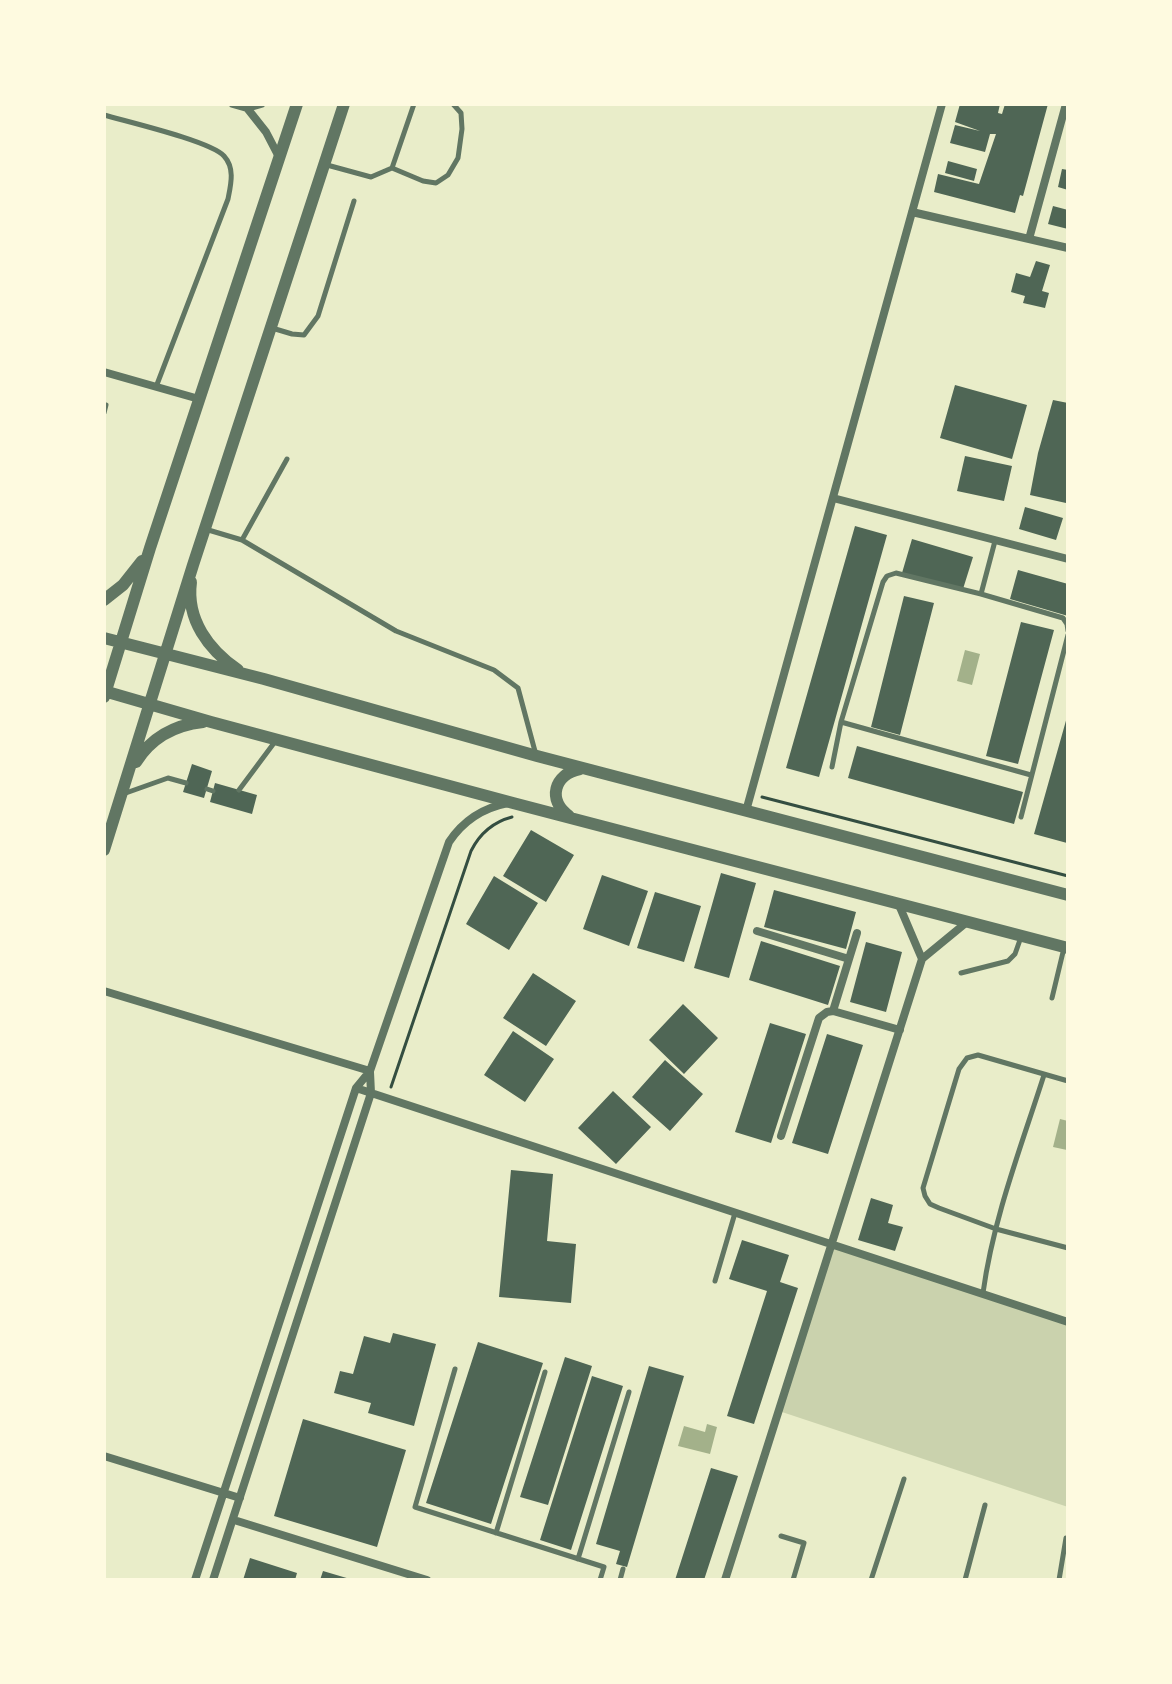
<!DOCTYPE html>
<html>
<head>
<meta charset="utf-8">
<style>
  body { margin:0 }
  #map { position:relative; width:1172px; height:1684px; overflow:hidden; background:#e9edc9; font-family:"PT Serif",serif }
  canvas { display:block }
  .frame { position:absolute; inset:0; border:106px solid #fefae0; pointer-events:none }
</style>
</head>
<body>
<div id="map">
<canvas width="1172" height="1684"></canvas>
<div class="frame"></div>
</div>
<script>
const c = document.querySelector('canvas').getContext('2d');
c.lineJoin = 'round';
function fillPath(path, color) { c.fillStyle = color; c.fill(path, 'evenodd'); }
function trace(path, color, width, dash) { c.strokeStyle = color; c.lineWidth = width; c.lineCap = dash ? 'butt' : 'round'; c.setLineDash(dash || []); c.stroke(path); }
const green = new Path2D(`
  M832,1244L1068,1322V1507L779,1411Z`);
const water = new Path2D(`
  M965,650L980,654L972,685L957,681Z
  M1060,1119L1068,1121L1067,1150L1053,1147Z
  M707,1424L717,1427L710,1454L678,1446L684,1426L705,1432Z`);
const building = new Path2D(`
  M960,104H1000L998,113L1002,114L1005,104H1048L1023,196L1020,195L1015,213L934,192L938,174L979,184L996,134H990L985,152L950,143L955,125L980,131L955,122Z
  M948,161L977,169L974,181L945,173Z
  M1062,169L1068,170V190L1058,187Z
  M1053,206L1068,210V229L1048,224Z
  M1036,261L1050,265L1042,291L1049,293L1045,308L1023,303L1025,296L1011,292L1016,273L1030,277Z
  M955,385L1027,405L1012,459L940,438Z
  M1053,400L1068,403V496L1066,503L1030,495L1038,453Z
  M965,456L1012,466L1004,501L957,491Z
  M1025,507L1063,518L1056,540L1019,529Z
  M855,526L887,535L819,777L786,768Z
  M912,539L973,557L963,589L902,573Z
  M1018,570L1068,584V616L1010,599Z
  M904,596L934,603L900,735L871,727Z
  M1021,622L1054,630L1018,764L986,756Z
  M1067,717L1068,839L1067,843L1034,834Z
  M857,746L1023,792L1014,824L848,778Z
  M192,764L212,771L204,798L183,792Z
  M215,783L257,795L252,814L210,802Z
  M531,830L574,855L546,902L503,876Z
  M721,873L756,883L729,978L694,968Z
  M602,875L648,891L629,946L583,929Z
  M494,876L538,903L509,950L466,924Z
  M774,890L856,912L846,949L764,927Z
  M655,892L701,906L684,962L637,948Z
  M761,941L840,966L828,1005L749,980Z
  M866,942L902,952L886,1012L850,1002Z
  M533,973L576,1001L546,1046L503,1018Z
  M683,1004L718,1038L684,1074L649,1040Z
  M770,1023L806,1034L771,1143L735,1132Z
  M513,1031L554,1059L525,1102L484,1075Z
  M827,1034L863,1045L828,1154L792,1143Z
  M665,1060L703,1094L670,1131L632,1097Z
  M613,1091L651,1127L616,1164L578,1128Z
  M511,1170L553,1174L547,1241L576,1244L571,1303L499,1297Z
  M871,1198L893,1205L888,1223L903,1227L895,1251L858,1240Z
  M742,1240L789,1255L780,1282L798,1288L754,1424L727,1416L767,1291L729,1279Z
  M393,1333L436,1344L414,1426L368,1413L371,1403L334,1393L340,1371L353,1374L364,1336L390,1343Z
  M478,1342L543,1363L491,1524L426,1503Z
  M565,1357L592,1366L548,1505L520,1497Z
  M649,1366L684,1376L627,1567L616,1564L620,1551L596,1544Z
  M592,1376L623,1386L571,1550L540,1540Z
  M303,1419L406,1450L377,1547L274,1516Z
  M711,1468L738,1476L704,1580H675Z
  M250,1558L297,1573L295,1580H243Z
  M323,1571L350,1579V1580H320Z`);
const path = new Path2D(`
  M762,797L1068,876
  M391,1087L471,851C480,833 493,822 512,817`);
const service = new Path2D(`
  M104,115C128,122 210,141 224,156C235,168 231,184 228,199L156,387
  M327,165L371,177L392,168L423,181L436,183L448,175L458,158L462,129L461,113L453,104
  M392,168L414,104
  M272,328L292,334L304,335L318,316L354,201
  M104,413L106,405
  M205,529L242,540L396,631L494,670L518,688L536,755
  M242,540L287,459
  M981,594L995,541
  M841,722L1031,775
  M832,767L841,722L883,582L887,576L896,573L981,594L1063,618L1067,624L1068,631
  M207,789L213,791
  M239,790L277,739
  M123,794L168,778L186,783
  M1021,817L1068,635
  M961,973L1008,961L1015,954L1021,937
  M1052,998L1064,948
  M1068,1081L978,1055L967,1058L959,1069L923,1188L925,1196L930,1204L939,1208L996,1229L1068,1248
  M715,1281L735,1213
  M983,1293C993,1219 1021,1147 1044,1075
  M455,1369L415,1507L604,1567L600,1580
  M496,1533L545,1372
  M781,1536L804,1543L793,1580
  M578,1559L629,1392
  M620,1580L623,1569
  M871,1580L904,1479
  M965,1580L985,1505
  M1059,1580L1066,1538`);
const minor = new Path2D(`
  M233,104L247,108L261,104
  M247,108L266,132L279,157
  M912,212L1068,248
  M1029,239L1066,104
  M104,372L199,399
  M833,498L1068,559
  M746,811L942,104
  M899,905L922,959
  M757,931L849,959
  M104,991L370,1071
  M833,1011L857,933
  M356,1088L1068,1322
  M781,1136L819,1018L827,1012L833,1011L900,1030
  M104,1456L240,1498
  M234,1520L427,1580
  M195,1580L356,1088L370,1071L449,842C463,821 482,808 508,803
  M213,1580L371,1093L370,1072
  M725,1580L922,959L967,922`);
const tertiary = new Path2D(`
  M191,582C186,620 209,650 238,670
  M104,600L123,585L142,561
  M104,638L264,679L537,756L1068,895
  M104,691L211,722L513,803L1068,948
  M104,697L150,548L297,104
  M136,762C151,738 175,725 203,722
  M569,816C547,800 554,774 580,769
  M104,850L193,565L344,104`);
fillPath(green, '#cad2ad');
fillPath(water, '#a3b18a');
fillPath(building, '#4f6655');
trace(path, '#344e41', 3);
trace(service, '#617663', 5);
trace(minor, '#617663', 8);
trace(tertiary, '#617663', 12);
</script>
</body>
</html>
